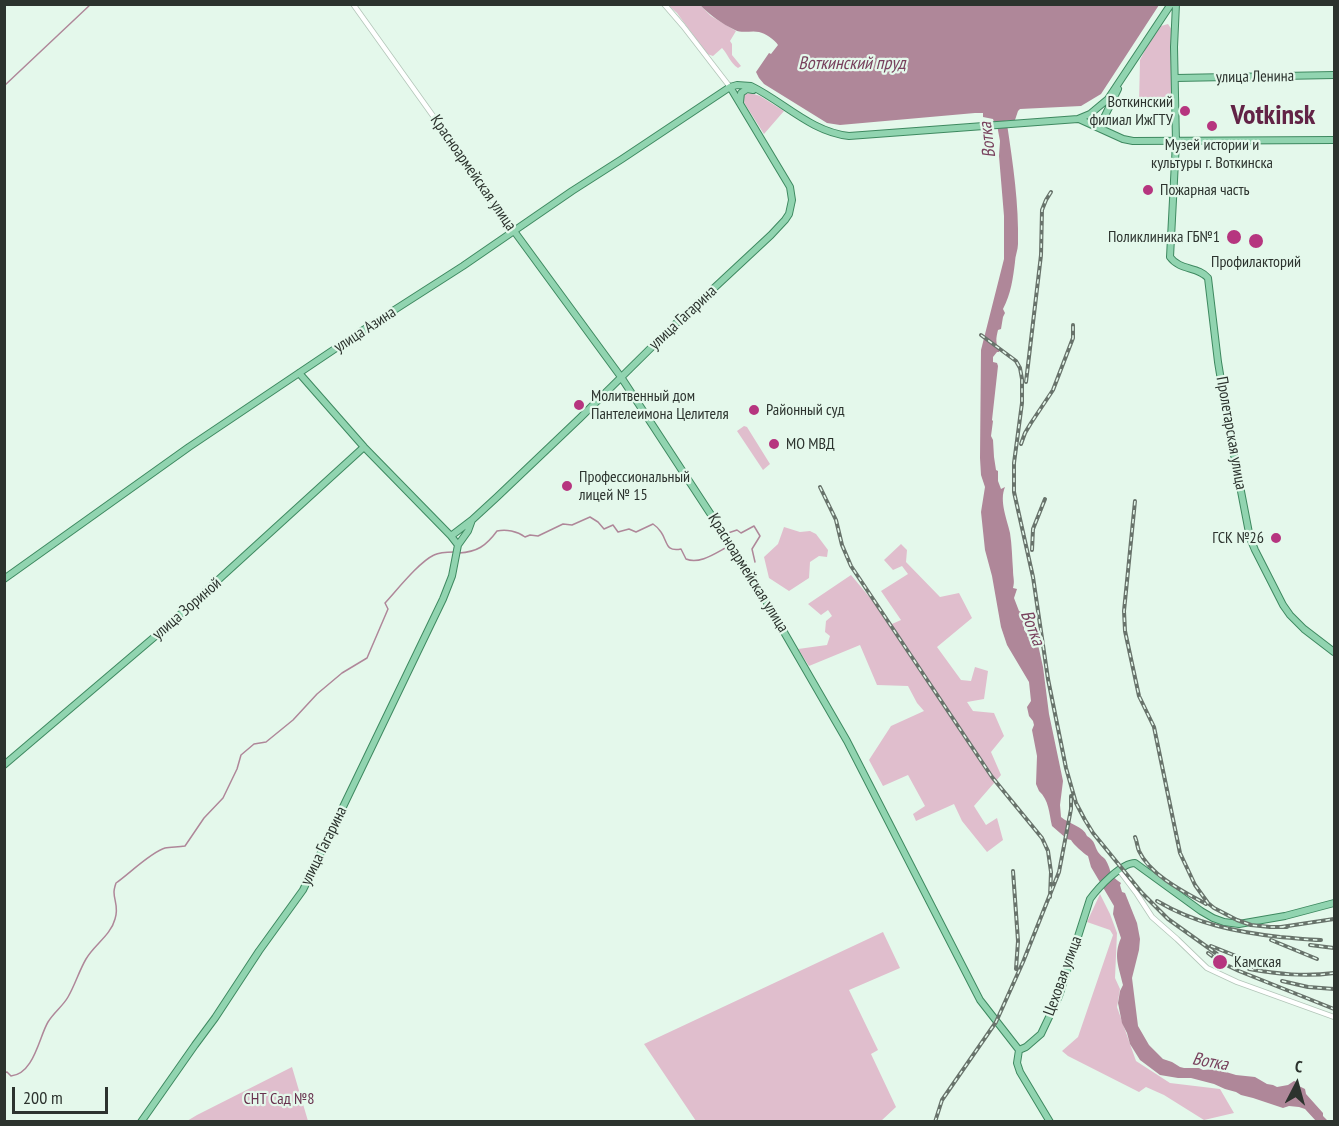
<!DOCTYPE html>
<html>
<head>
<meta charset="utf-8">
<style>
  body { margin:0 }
  #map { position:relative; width:1339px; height:1126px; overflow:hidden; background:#e4f8eb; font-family:"PT Sans Narrow",sans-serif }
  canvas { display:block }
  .frame { position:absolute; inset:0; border:6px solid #2c332e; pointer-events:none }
  .north { position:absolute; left:1267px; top:1054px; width:60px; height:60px; -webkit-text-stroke:4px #e4f8eb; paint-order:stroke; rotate:6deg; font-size:16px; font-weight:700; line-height:24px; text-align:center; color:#2c332e }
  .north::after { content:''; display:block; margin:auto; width:21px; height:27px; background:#2c332e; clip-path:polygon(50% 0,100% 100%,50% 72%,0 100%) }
  .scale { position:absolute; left:12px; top:1087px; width:96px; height:27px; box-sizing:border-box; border:3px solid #2c332e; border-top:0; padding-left:8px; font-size:18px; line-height:21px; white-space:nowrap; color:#2c332e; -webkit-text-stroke:4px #e4f8eb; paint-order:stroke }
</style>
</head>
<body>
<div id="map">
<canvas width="1339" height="1126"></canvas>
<div class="frame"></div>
<div class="north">С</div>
<div class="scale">200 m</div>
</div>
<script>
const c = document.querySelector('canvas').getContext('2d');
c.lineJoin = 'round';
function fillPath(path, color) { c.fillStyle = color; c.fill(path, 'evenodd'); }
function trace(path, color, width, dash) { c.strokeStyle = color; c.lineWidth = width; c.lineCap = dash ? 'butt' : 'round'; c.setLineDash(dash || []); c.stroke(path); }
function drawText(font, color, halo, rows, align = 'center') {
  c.font = font + ' "PT Sans Narrow",sans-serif'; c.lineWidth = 4.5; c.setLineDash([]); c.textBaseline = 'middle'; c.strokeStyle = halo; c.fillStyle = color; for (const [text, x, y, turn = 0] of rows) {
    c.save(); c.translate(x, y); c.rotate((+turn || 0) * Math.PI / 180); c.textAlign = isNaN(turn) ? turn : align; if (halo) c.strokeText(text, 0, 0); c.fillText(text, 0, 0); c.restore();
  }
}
const green = new Path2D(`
  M668,5H700L711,16L736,31L730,41L732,44V55L741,66L738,68C730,63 728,54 722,48L713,56L707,54L677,13Z
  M1168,24L1172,30V104H1139L1140,60L1147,46L1161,26Z
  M751,93L760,96L784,111L764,134L743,101V96L745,94Z
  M744,426L747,427L770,464L763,470L737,431Z
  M784,527L800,532L810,531L816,534L828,550L827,557L819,556L810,562L809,578L789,591L769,578L764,557L778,544Z
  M901,544L907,550L906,562L940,597L959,593L972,618L937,647L961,680L971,681L975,667L988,671L984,699L967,702L973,711L994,713L1004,736L991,752L1001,775L974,806L986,825L997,818L1003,840L987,852L962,821L954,804L916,821L913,814L925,806L908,775L883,786L869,760L891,726L924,711L917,703L908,686L877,685L860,645L809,666L798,649L827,645L830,636L825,632L826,621L832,616L828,610L821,615L808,604L851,575L892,624L901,620L881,591L908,574L902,566L893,570L884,560Z
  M1100,894L1110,914L1117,933L1115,978L1120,989L1117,1007L1136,1061L1170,1083L1220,1089L1234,1113L1204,1120L1164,1095L1146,1087L1139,1092L1068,1056L1062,1051L1078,1037L1113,935L1110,930L1087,922Z
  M883,932L900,968L849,990L878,1050L871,1054L896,1107L881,1121H696L644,1044Z
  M292,1067L308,1121H187L197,1115Z`);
const water = new Path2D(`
  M700,5H1159L1101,94L1081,106L1020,109L1018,111L1015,120L994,122L993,119L983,117V113H975L840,125L827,123L764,84L759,78L756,72L769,53L771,54L778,45C775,40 765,33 759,32C751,30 743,34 735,30C722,24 710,15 700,5Z
  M1007,124C1013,164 1019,204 1018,244C1018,250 1015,256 1015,262C1013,278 1011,294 1003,309L1005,313L1003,317L1001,329L998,330C996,338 995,344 1000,350L999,352H997L993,357V362L997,363L998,366L992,420L993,421L991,436L993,440L994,457L996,470L998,471V481L1001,489L1005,487C999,501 1007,519 1010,533C1012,545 1012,558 1013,570C1013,578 1015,581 1013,588L1017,589L1014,598L1019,611L1021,612L1024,625V630L1029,636L1037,640L1043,667L1049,714L1063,781L1060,805L1061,817C1069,824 1083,826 1087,836C1096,842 1094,845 1098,852C1100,855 1103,857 1105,859C1113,872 1107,873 1121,883L1120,885L1122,892L1125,893L1137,923L1140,939L1139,950L1132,978L1138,1026L1149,1045L1163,1059L1172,1062L1180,1067L1184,1068H1199L1203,1070L1216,1069L1236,1075L1255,1077L1267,1084L1273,1085L1277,1087L1288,1085L1294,1081L1297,1082L1299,1086L1305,1089L1306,1094L1323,1113V1116L1328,1121H1316L1305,1109L1299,1107L1289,1106L1283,1108L1253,1098L1241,1095L1236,1092L1225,1089L1214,1084L1191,1078H1178L1160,1075L1140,1060L1130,1044L1127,1033L1122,1023L1118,1003L1120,991L1123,985C1119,967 1113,956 1121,938L1113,914L1114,906L1091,867L1088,856C1084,854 1073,844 1071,840L1067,839L1052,826C1049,813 1049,800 1039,791L1036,784L1037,756L1032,730L1034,725L1033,721L1029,716L1027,707L1031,701L1029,682L1007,645L1001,627L992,576L985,550L981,512L985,487L981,475L980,458L981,350L1004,259V216L999,156L1000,141L997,125Z`);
const stream = new Path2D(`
  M4,86L91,4
  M728,537V533L737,530L741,533L754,526L760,536L752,549L755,562
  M459,553C477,552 486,546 497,531C506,529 517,531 525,537L530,535L538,536L563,524L572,525L590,517L598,522L604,529L613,525L618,532L629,529L636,532L653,524C656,526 659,529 661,532C668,542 665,552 681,549L686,559C700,565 717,552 729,546L728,545
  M4,1073L7,1072L11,1076C34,1074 39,1037 48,1022C54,1012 63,1006 68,997C75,985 79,971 86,959C94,945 111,935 115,919C119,907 114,901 114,892C114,889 115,886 116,883C129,874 151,852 165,848C171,847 178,847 185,846L204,818L223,798L237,769L241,755L254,744L266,742L293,720L317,694L342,673L367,658L388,609L385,603C397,590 419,562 434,555C440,552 447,552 454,552`);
const minor = new Path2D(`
  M353,4L451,141L514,231
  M664,4L683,26L730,87
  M1119,870L1137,894L1152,917L1177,939L1207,968L1237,982L1334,1017`);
const major = new Path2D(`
  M1176,4L1174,47L1176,142L1170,257C1180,271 1198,266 1208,278L1218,362L1229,429L1250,538L1255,550L1283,605L1290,615L1304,629L1334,652
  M1176,78L1334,75
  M740,102L741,93L747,89L753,90
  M1079,119L1123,139L1133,141L1334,140
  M1099,128L1118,89
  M514,231L621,377L755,582L847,741L980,1000L1019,1050
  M299,373L364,447L451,536
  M472,520L468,531L458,545L451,536L472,520L497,497L580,418L669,330L771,235L785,220L789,214L792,200L790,187L730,87
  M4,579L189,447L360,332L463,266L572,191L622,159L730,87L737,85L751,86C784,102 811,132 849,136L1078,119L1090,114L1108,99L1171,4
  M4,765L172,622L364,447
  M1019,1050L1026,1047L1041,1034L1059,996L1090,899C1098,888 1121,863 1135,863L1201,911L1213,918L1224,922L1239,924L1285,916L1334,903
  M1019,1050L1017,1063L1020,1072L1050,1122
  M141,1122L195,1045L215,1018L259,951L303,890L443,599L452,576L458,545`);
const rail = new Path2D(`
  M981,335L1016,361L1020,368L1022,379V403L1014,463V492L1033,577L1048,679L1066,768L1076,803L1085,820L1093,833L1142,893L1168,919L1217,954
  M1026,382L1041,255L1042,210L1046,200L1051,192
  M1021,444L1025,433L1031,423L1053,390L1073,338V325
  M820,487L836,520L842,545L851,566L992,777L1042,838L1048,851L1051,872L1050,897
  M1135,501L1124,611L1125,631L1139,696L1154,727L1180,853L1195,885L1208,903L1214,908L1237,920L1251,925L1270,927H1287
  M1032,550L1033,529L1045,499
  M1135,837C1137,841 1137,846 1139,851C1150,875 1184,892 1206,904
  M1013,871L1018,941L1016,969
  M1157,901C1196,924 1236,932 1280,937C1294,938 1308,940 1321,940
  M1281,927L1334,919
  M1271,940L1317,959
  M1310,945L1334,948
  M1211,946L1256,964
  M1208,953L1220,962L1239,971L1334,1009
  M1249,969C1278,974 1305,977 1334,973
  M1282,981L1308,987L1334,989
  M935,1122L942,1100L996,1022L1023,962L1059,872L1071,809V796`);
const markers = [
  [1185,111,6,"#b6357f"],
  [1212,126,6,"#b6357f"],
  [1148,190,6,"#b6357f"],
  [1234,237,8,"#b6357f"],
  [1256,241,8,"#b6357f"],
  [579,405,6,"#b6357f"],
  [754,410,6,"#b6357f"],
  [774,444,6,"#b6357f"],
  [567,486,6,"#b6357f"],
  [1276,538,6,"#b6357f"],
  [1220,962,8,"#b6357f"]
];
const streetNames = [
  ["улица Ленина",1255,77,-1],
  ["Красноармейская улица",473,173,55],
  ["улица Гагарина",683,318,-43],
  ["улица Азина",365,330,-33],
  ["Пролетарская улица",1231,433,80],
  ["Красноармейская улица",748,573,58],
  ["улица Зориной",187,609,-41],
  ["улица Гагарина",324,846,-64],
  ["Цеховая улица",1063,976,-70]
];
const poiNames = [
  ["Воткинский",1173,102,"right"],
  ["филиал ИжГТУ",1173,120,"right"],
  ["Музей истории и",1212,145,"center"],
  ["культуры г. Воткинска",1212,163,"center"],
  ["Пожарная часть",1160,190],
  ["Поликлиника ГБ№1",1220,237,"right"],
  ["Профилакторий",1256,262,"center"],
  ["Молитвенный дом",591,396],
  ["Пантелеимона Целителя",591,414],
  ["Районный суд",766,410],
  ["МО МВД",786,444],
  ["Профессиональный",579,477],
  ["лицей № 15",579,495],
  ["ГСК №26",1264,538,"right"],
  ["Камская",1234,962]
];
const parkNames = [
  ["СНТ Сад №8",279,1099]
];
const waterNames = [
  ["Воткинский пруд",852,64],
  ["Вотка",988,140,-97],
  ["Вотка",1032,628,68],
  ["Вотка",1210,1062,10]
];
const townNames = [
  ["Votkinsk",1273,116]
];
fillPath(green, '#e0becd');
fillPath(water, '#af8799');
trace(stream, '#af8799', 1.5);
trace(minor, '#b3c6b9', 6);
trace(major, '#3e8960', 8);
trace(minor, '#fff', 4.5);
trace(major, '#91d4b0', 6);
trace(rail, '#68736b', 4);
trace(rail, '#e4f8eb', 1.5, [4.5]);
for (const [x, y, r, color] of markers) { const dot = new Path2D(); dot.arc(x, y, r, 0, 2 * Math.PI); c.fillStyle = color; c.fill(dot); trace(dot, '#e4f8eb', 2); }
drawText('16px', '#2c332e', '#e4f8eb', streetNames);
drawText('16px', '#2c332e', '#e4f8eb', poiNames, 'left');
drawText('16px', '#67314d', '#e4f8eb', parkNames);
drawText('italic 18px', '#78415d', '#e4f8eb', waterNames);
drawText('bold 28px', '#622346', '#e4f8eb', townNames);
</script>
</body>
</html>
